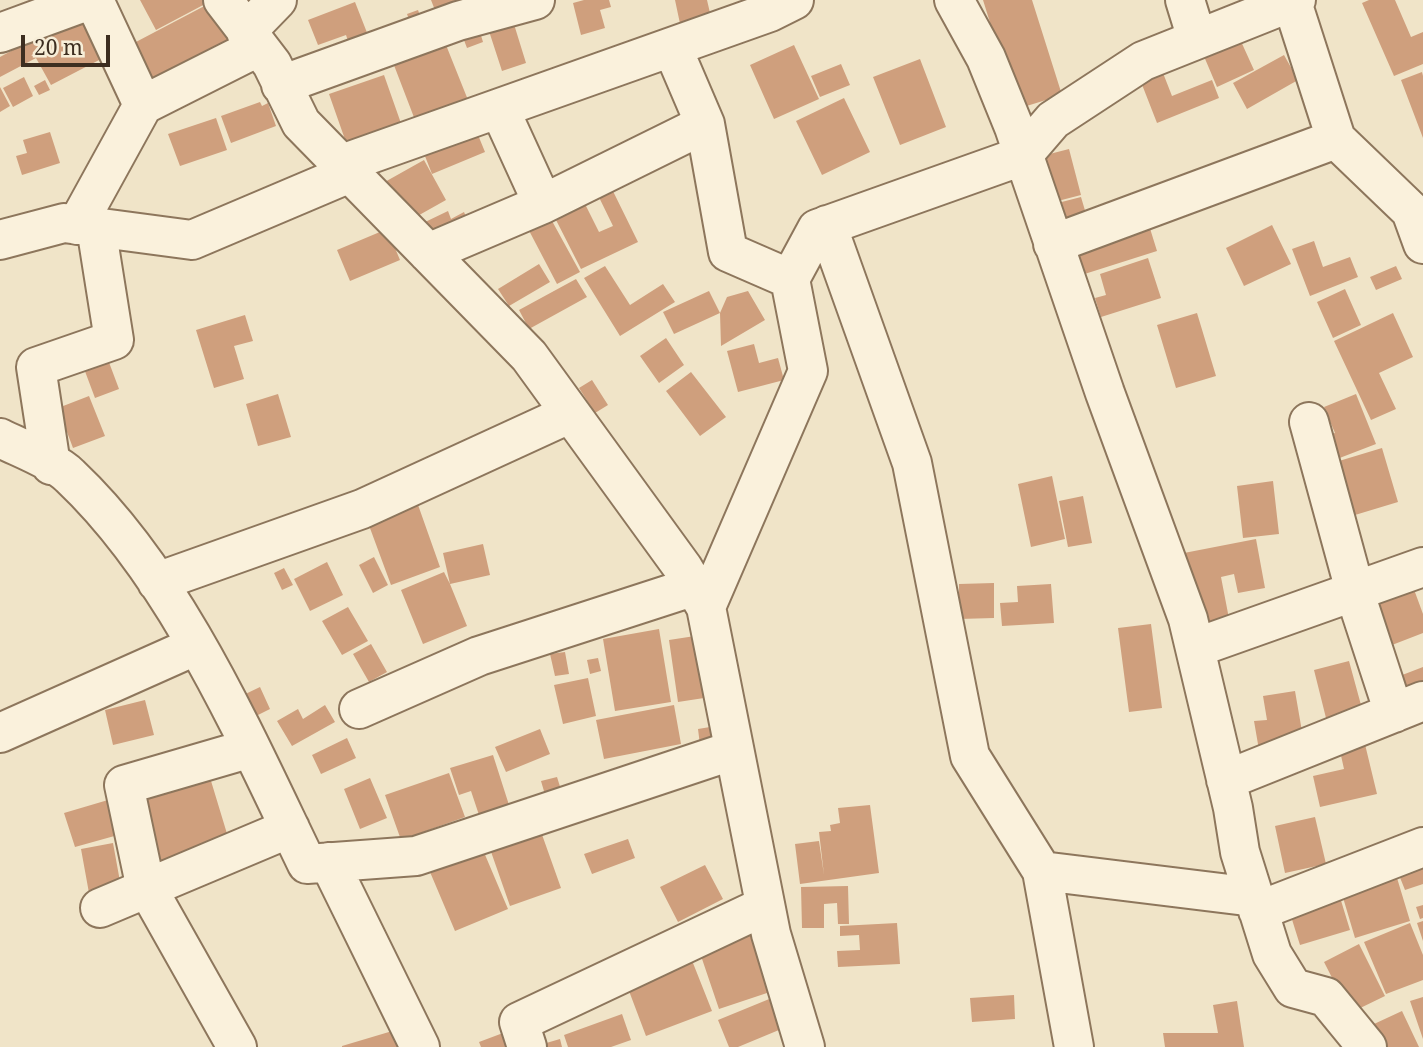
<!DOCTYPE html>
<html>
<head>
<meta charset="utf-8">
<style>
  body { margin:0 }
  #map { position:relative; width:1423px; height:1047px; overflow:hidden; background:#f0e4c8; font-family:"Noto Serif",serif }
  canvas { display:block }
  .scale { position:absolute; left:21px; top:35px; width:89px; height:32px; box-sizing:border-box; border:4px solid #3d2e20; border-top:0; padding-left:9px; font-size:21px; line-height:24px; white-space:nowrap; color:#3d2e20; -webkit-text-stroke:5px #f7eed8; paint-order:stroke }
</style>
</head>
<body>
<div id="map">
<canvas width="1423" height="1047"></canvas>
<div class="scale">20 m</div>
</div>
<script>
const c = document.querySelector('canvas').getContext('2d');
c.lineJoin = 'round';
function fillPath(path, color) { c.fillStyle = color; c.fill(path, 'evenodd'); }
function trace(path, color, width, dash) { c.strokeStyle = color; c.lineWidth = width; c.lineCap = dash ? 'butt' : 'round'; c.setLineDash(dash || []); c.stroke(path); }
const building = new Path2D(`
  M140,0H206L207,3L156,30Z
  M431,0H465L440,23Z
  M584,0H609L611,7L600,10L605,28L581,35L573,3Z
  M675,0H707L713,26L682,33Z
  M983,0H1032L1062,95L1017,109Z
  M1369,0H1395L1411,37L1423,32V64L1394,76L1362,3Z
  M212,2L233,42L155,83L134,43Z
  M355,2L373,48L353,56L346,35L318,45L308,20Z
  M418,10L424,27L413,31L407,14Z
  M79,14L103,58L51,85L36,58L0,77V57Z
  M513,21L526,63L502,71L488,28Z
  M479,29L483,42L467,48L462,35Z
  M1239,37L1254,70L1217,87L1203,54Z
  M444,40L468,100L415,120L392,60Z
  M794,45L819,99L774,119L750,65Z
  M1284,55L1298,80L1247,109L1233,83Z
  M920,59L946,127L900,145L873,77Z
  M841,64L850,85L820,97L811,76Z
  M1422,72L1423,76V138L1401,80Z
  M1163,73L1172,96L1212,80L1219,98L1157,123L1141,82Z
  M384,75L403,129L348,148L329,94Z
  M24,77L33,96L13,107L3,88Z
  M45,80L50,90L39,95L34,86Z
  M0,87L10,106L0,112Z
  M844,98L870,152L822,175L796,121Z
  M260,102L262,106L268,103L276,126L231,143L221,116Z
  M216,118L227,150L180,166L168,134Z
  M476,130L485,152L432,174L423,151Z
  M50,132L60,163L22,175L16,156L27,153L23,140Z
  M1069,149L1081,195L1050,203L1038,157Z
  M424,160L446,200L405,223L383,183Z
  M608,181L638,242L581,269L555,218L585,204L599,232L613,226L594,187Z
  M1081,197L1089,224L1058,233L1050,205Z
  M546,210L580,272L557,284L524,221Z
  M448,211L451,219L464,212L469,224L430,242L421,224Z
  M1148,222L1157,251L1072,278L1063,249Z
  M1272,225L1291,264L1244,286L1226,248Z
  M387,229L400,260L350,281L337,250Z
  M1314,241L1323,267L1350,257L1358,277L1310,296L1292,249Z
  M1148,258L1161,298L1101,317L1095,298L1106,295L1100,274Z
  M539,264L550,282L509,306L498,289Z
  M605,266L630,305L663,284L675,302L620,336L584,278Z
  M1396,266L1402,279L1376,290L1370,277Z
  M576,279L587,297L529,329L519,310Z
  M1345,289L1361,325L1333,338L1317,302Z
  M709,291L720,313L674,334L663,312Z
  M748,291L765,320L721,346L720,313L727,297Z
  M1197,313L1216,376L1176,388L1157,325Z
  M1393,313L1413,357L1379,373L1396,409L1371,420L1334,341Z
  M245,315L253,341L234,346L244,379L214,388L196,330Z
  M666,338L684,365L659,383L640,356Z
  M754,344L759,363L778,358L784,380L738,392L727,351Z
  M107,357L119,389L95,398L83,366Z
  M691,372L726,417L700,436L666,391Z
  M592,380L608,405L595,413L579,388Z
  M278,394L291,437L258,446L246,404Z
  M1356,394L1376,444L1337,459L1328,435L1335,433L1324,407Z
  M89,396L105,436L73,448L58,408Z
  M1382,448L1398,502L1355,515L1339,461Z
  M1052,476L1065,539L1031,547L1018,484Z
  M1273,481L1279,534L1243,538L1237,486Z
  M1083,496L1092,543L1068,547L1059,501Z
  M417,502L440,567L391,585L367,520Z
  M1256,539L1265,588L1238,593L1234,574L1221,577L1231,629L1199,635L1184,553Z
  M483,544L490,575L450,584L467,626L423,644L401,590L444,572L450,584L443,553Z
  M374,557L388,585L373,593L359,565Z
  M327,562L343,595L310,611L294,579Z
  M284,568L293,585L282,590L274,573Z
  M994,583V618L959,619V584Z
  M1051,584L1054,623L1002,626L1000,603L1018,602L1017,586Z
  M1412,584L1423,614V633L1392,645L1374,597Z
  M348,607L368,641L342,655L322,621Z
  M1151,624L1162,708L1129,712L1118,628Z
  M659,629L671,702L615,711L603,639Z
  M695,636L704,698L678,702L669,640Z
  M371,644L387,672L369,682L353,654Z
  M565,652L569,674L555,676L550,654Z
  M598,658L601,671L590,674L587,660Z
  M1349,661L1364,716L1328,726L1314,670Z
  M1423,667V690L1405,697L1397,677Z
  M588,678L596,716L563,724L554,685Z
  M260,687L270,709L246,721L235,699Z
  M1295,691L1304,743L1259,750L1254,721L1267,720L1263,696Z
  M145,700L154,735L113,745L105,710Z
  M325,705L335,722L292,746L277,721L298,709L303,719Z
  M674,705L681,744L604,759L596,720Z
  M716,726L718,742L700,745L698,729Z
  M540,729L550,754L506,772L495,747Z
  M1363,736L1377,794L1320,807L1313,776L1344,769L1338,742Z
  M347,738L356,758L321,774L312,755Z
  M493,755L509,805L479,815L471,791L459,795L450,768Z
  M208,771L228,837L153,871L129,795Z
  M449,773L465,817L401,840L385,795Z
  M557,777L562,793L546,798L541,781Z
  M370,778L387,818L360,829L344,789Z
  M108,800L118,835L75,847L64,813Z
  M870,805L879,873L800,884L795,844L819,841L824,875L819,832L831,831L830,825L840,823L838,808Z
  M1315,817L1326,864L1285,873L1275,826Z
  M540,829L561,888L510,906L489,846Z
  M628,839L635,858L592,874L584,854Z
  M113,843L121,887L89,893L81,849Z
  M483,850L508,909L455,931L430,872Z
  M1423,860V884L1405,890L1397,870Z
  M705,865L723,899L678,922L660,887Z
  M1394,868L1410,921L1355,938L1339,884Z
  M848,886L849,924H838L837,903L824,904V928H802L801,887Z
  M1339,894L1350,930L1300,945L1289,910Z
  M1423,905V918L1420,919L1416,907Z
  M1423,921V941L1417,923Z
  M897,923L900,964L838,967L837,951L860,950L859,935L840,936V926Z
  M1410,923L1423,955V980L1386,994L1364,942Z
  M752,931L773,991L719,1009L699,950Z
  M1359,944L1385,996L1350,1013L1324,962Z
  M691,958L712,1011L646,1036L626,983Z
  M779,995L791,1025L738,1047H729L718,1020Z
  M1014,995L1015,1019L972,1022L970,998Z
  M1423,997V1039L1410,1001Z
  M1237,1001L1244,1047H1165L1163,1033H1218L1213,1005Z
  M1402,1011L1419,1047H1385L1374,1024Z
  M622,1014L631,1040L611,1047H568L564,1035Z
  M399,1029L405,1047H342V1046Z
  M503,1033L509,1047H481L479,1042Z
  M560,1039L562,1047H536V1046Z`);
const minor = new Path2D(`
  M94,0L143,105L258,47
  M223,0L272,64L301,123L529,356L683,568L706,607L771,934L805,1047
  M954,0L986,58L1014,127L1105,393L1188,619L1233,808L1240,852L1272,954L1293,988L1326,997L1367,1047
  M1185,0L1197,39
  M1292,2L1336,139L1411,211L1423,244
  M246,32L277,0
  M0,33L90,0
  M672,47L705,124L728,252L790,279
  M281,85L458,21L535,0
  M500,110L543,204
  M342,164L770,12L794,0
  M77,225L143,105
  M827,225L912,463L970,756L1042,871L1254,897
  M0,240L64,223L192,240L350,173
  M1053,244L1336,139
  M428,253L543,204L705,124
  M1309,422L1360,609L1394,713
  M0,438C20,448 55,461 70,476C176,576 244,734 307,864L416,856L734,750
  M51,465L36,367L114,340L96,227
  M157,582L362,509L569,414
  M706,607L808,371L790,279L817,229L1022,156L1053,120L1143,61L1296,0
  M1195,648L1423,567
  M359,709L479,656L692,587
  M0,733L195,646
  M1226,780L1423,701
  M329,862L420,1047
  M1042,871L1074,1047
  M100,908L290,828
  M1258,911L1423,847
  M237,1047L145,884L124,785L251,748
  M527,1047L519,1022L765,906`);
fillPath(building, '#cf9f7d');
trace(minor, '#8d765c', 42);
trace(minor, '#faf1dc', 38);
</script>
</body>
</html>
